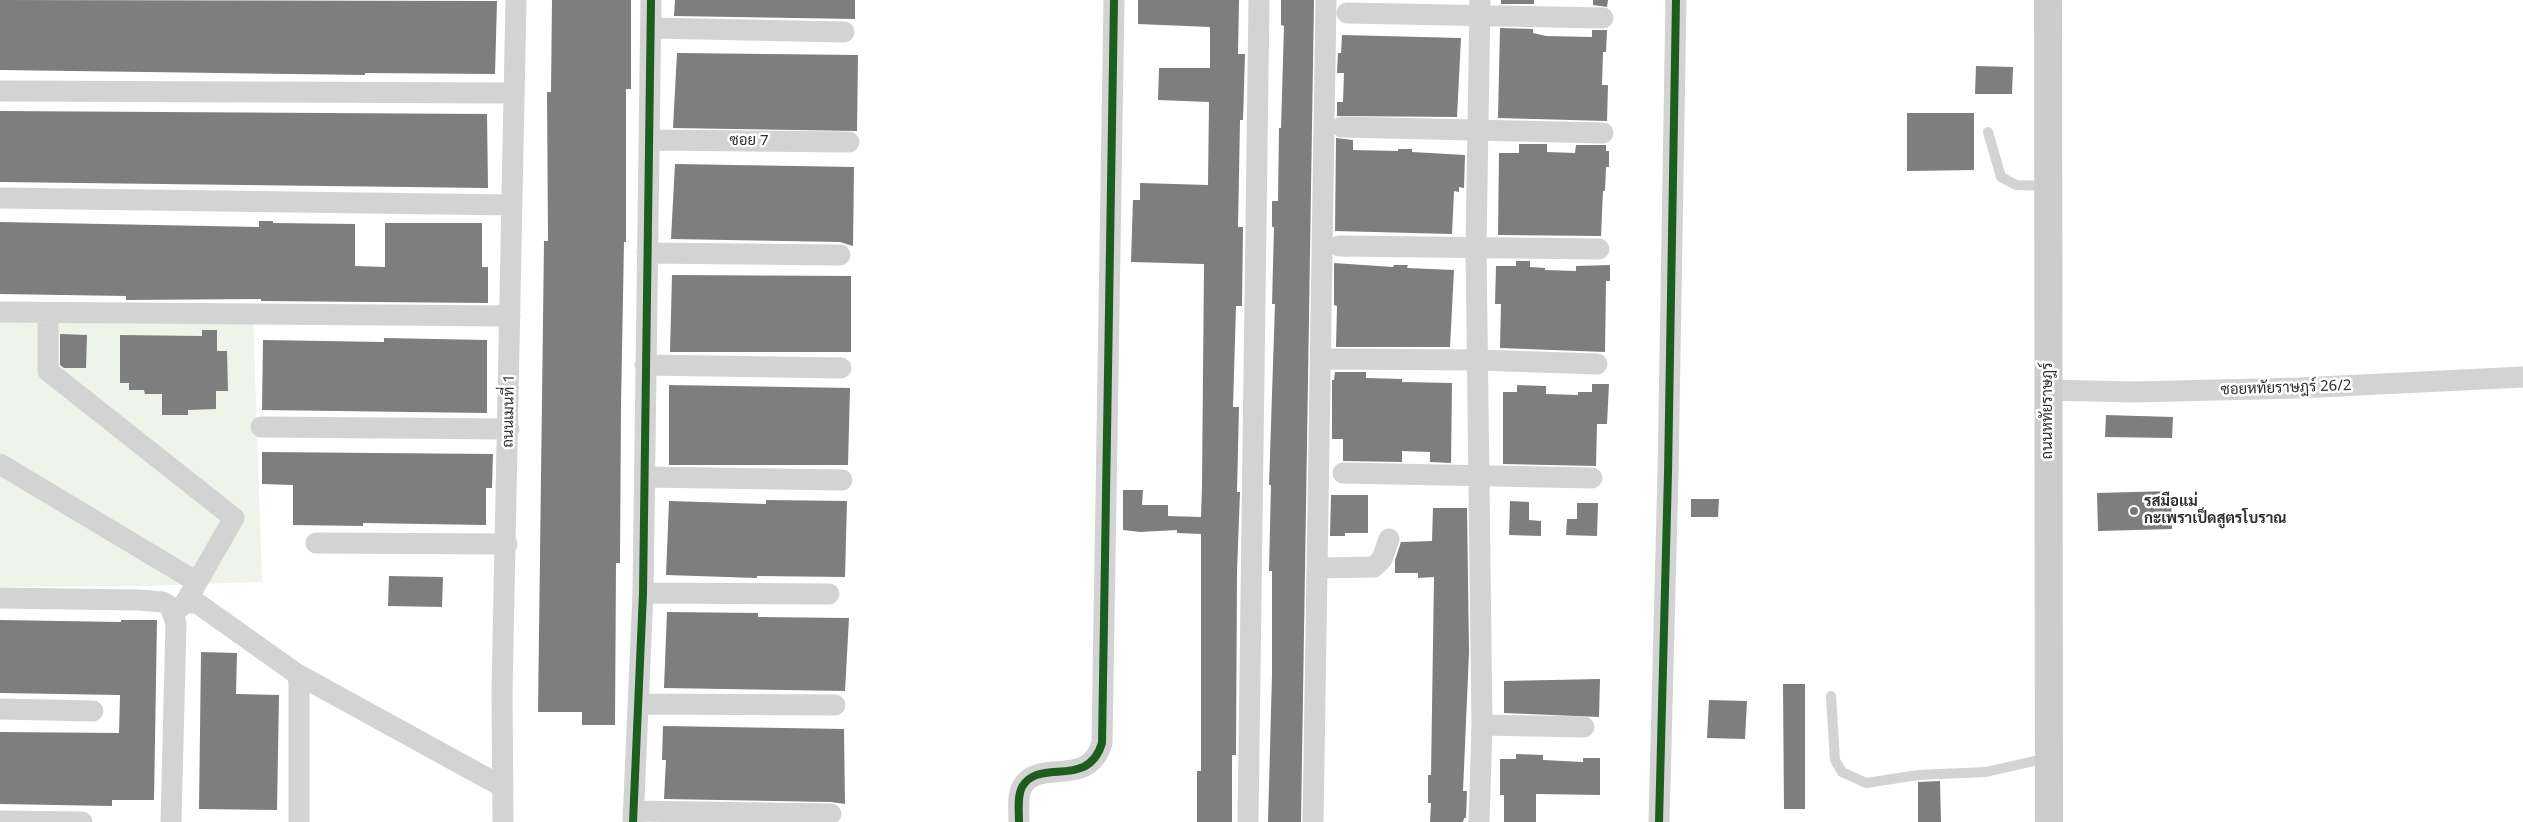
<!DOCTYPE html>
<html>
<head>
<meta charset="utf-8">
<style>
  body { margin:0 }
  canvas { display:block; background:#fff }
</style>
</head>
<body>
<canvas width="2523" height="822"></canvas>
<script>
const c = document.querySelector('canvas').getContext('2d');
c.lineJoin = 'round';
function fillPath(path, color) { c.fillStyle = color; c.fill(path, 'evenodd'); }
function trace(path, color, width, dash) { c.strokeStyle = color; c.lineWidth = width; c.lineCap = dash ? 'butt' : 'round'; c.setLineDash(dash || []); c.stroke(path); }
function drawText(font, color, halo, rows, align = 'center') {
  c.font = font + ' "Noto Sans",Sarabun,sans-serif'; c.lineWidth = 5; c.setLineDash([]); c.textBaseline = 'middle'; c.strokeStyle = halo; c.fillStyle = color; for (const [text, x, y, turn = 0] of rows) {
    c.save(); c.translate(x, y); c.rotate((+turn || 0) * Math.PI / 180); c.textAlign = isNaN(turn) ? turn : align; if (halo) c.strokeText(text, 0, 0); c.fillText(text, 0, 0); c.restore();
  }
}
const green = new Path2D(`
  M253,312L262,582L141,586L0,587V315Z`);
const building = new Path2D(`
  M0,0L497,1L495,74L365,73V75L0,70Z
  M552,0H631V89H626V242H624L621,405L620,563H616L615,725H582V712H538L544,241H548L547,92H551Z
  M675,0H855V19L674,16Z
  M1138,0H1239L1238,54H1245L1243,120H1240L1238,227H1243L1242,306H1236L1233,407H1239L1237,492H1240L1237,572L1236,755H1232V822H1197V771H1201V534L1177,533V530L1140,532L1123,530V490H1143L1142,505H1168V516L1201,517L1202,486L1204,264L1131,262L1133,200H1140V183L1208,185L1209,102L1158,100L1159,68H1210V27L1138,24Z
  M1281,0H1314L1301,822H1268L1272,675V571H1269L1271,485H1269L1275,304H1272L1274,227H1272V201H1278L1279,128H1281L1284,26L1281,25Z
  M1501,0H1534V4H1501Z
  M1593,0H1608L1607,7L1593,5Z
  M1500,28L1533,29V33L1546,36L1592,37V30H1607L1606,52H1603L1602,85H1608L1607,121L1498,118Z
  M1342,35L1461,38L1457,117L1337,116V102H1343L1344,73H1337L1338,53H1341Z
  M677,53L858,55L857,131L673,128Z
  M1976,66L2013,67L2012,94H1975Z
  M0,111L487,114L488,188L0,182Z
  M1907,113H1974V170L1907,171Z
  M1336,138L1353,140V150L1398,151V149H1412V152L1465,155L1464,188L1459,187V192L1454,191L1452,234L1335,231Z
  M1519,144H1547V152L1575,153L1576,145H1606V151H1609V167H1606L1605,191H1603L1601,236L1498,235L1499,153H1519Z
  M675,164L854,167L853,246L840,242L671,239Z
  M259,221H273V223L355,224V266L385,267V223H482V267H488V303L261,301V299L126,300V296L0,294V222L259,227Z
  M1516,261H1530V267L1545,268V270L1576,271V266L1610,265V281H1606L1605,352L1500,348L1501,304H1495L1496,266H1516Z
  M1334,263L1393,267L1394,265H1408L1407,268L1454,270L1450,347H1336L1337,306L1334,305Z
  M672,275L851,276V352H670Z
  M202,330H217V351H227L228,391H216V409L188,410V415H162V394H145L144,390H129V383H120V335L202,336Z
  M60,334L87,335L86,368H64L60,365Z
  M384,338L487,340V413L262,410L263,340L384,342Z
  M1335,372H1366V378L1402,379V382L1452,383L1451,463L1430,462V452L1402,451V462L1343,461V439H1332V380H1334Z
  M1592,384H1609L1607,424H1597L1596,466L1503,464V392H1517V385L1546,386V394L1578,395V392H1592Z
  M669,385L850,388L848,465H669Z
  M2106,415L2173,417L2172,438L2105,437Z
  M262,452L493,454L492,488H486V525L363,523V526L293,525V485L262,484Z
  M2171,491L2172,529L2098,531L2097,493Z
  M1331,495H1368V533H1345V536H1330Z
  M1691,499H1719L1718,517H1691Z
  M766,500L847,501L845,577L757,576V578L666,575L669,501L766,504Z
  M1510,501L1529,502V520L1541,521V536L1509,535Z
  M1577,503H1598L1597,536L1566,535L1567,519H1577Z
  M1433,508H1467L1469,652L1463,791H1467L1466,818H1464L1463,822H1430L1431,803H1428V775H1431L1434,577L1418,578V573H1395V560L1401,542L1432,541Z
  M389,576L443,577L442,607L388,606Z
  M667,612L758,613V617L849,618L845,691L664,688Z
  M0,620L121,622V620H157L154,800H112V806L0,804V732L119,733L120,695L0,693Z
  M201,652L237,653L236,694L279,695L277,810L199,809Z
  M1600,679L1599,717L1504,713V681Z
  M1783,684H1805V809H1784Z
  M1709,700L1747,701L1745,739L1707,738Z
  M663,726L844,729L845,804L831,802L664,799L666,760H662Z
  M1516,754L1543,755V760L1583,762V758H1600V795L1536,794V822H1504V795H1500V759H1516Z
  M1940,781L1941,822H1918V782Z`);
const service = new Path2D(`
  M1988,132L2001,177L2016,185L2048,186
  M1831,696L1835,760L1842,772L1866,783L1918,775L1986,772L2047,758`);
const minor = new Path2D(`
  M1347,13L1603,18
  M651,28L844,32
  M0,91L514,93
  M1342,127L1603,133
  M649,140L849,142
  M0,198L512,205
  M1339,246L1599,249
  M647,253L840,255
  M0,312L510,316
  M48,313V371L234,518L185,603
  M1332,359L1477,360L1597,364
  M645,365L841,368
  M2048,390L2134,392L2299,388L2523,377
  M261,427L509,429
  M0,464L197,582
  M1343,473L1592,478
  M645,477L842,480
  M316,543L507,544
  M1317,568L1374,567L1382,559L1389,539
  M643,593L829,594
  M0,598L138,600L163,602L170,606L176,624L171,822
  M176,611L185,603H197L297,674L299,682V822
  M297,674L503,787
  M639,704L835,705
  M0,709L93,711
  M1482,725L1584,727
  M633,811L831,814
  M0,821L82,822
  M503,822L502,692L516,0
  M633,822L643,593L651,0
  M1019,822C1019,811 1017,797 1022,787C1039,757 1088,790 1102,743L1114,0
  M1248,822L1259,0
  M1313,822L1326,0
  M1479,822L1482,725L1476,247L1480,0
  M1659,822L1668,473L1676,0`);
const secondary = new Path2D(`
  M2048,0L2049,822`);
const cycleway = new Path2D(`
  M633,822L643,593L651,0
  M1019,822C1019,811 1017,797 1022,787C1039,757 1088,790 1102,743L1114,0
  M1659,822L1668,473L1676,0`);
const markers = [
  [2134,511,5,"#777"]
];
const streetNames = [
  ["ซอย 7",749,141],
  ["ซอยหทัยราษฎร์ 26/2",2286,388,-2],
  ["ถนนเมนที่ 1",509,411,-89],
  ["ถนนหทัยราษฎร์",2048,411,-90]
];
const poiNames = [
  ["รสมือแม่",2144,502],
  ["กะเพราเป็ดสูตรโบราณ",2144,519]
];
fillPath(green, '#eff4eb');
fillPath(building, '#7e7e7e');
trace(service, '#d3d3d3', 10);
trace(minor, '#d3d3d3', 21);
trace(secondary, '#ccc', 28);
trace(cycleway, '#1b5e20', 8);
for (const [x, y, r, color] of markers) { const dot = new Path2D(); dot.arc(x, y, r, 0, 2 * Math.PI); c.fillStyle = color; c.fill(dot); trace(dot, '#fff', 2); }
drawText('15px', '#2e2e2e', '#fff', streetNames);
drawText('bold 15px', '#2e2e2e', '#fff', poiNames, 'left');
</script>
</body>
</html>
